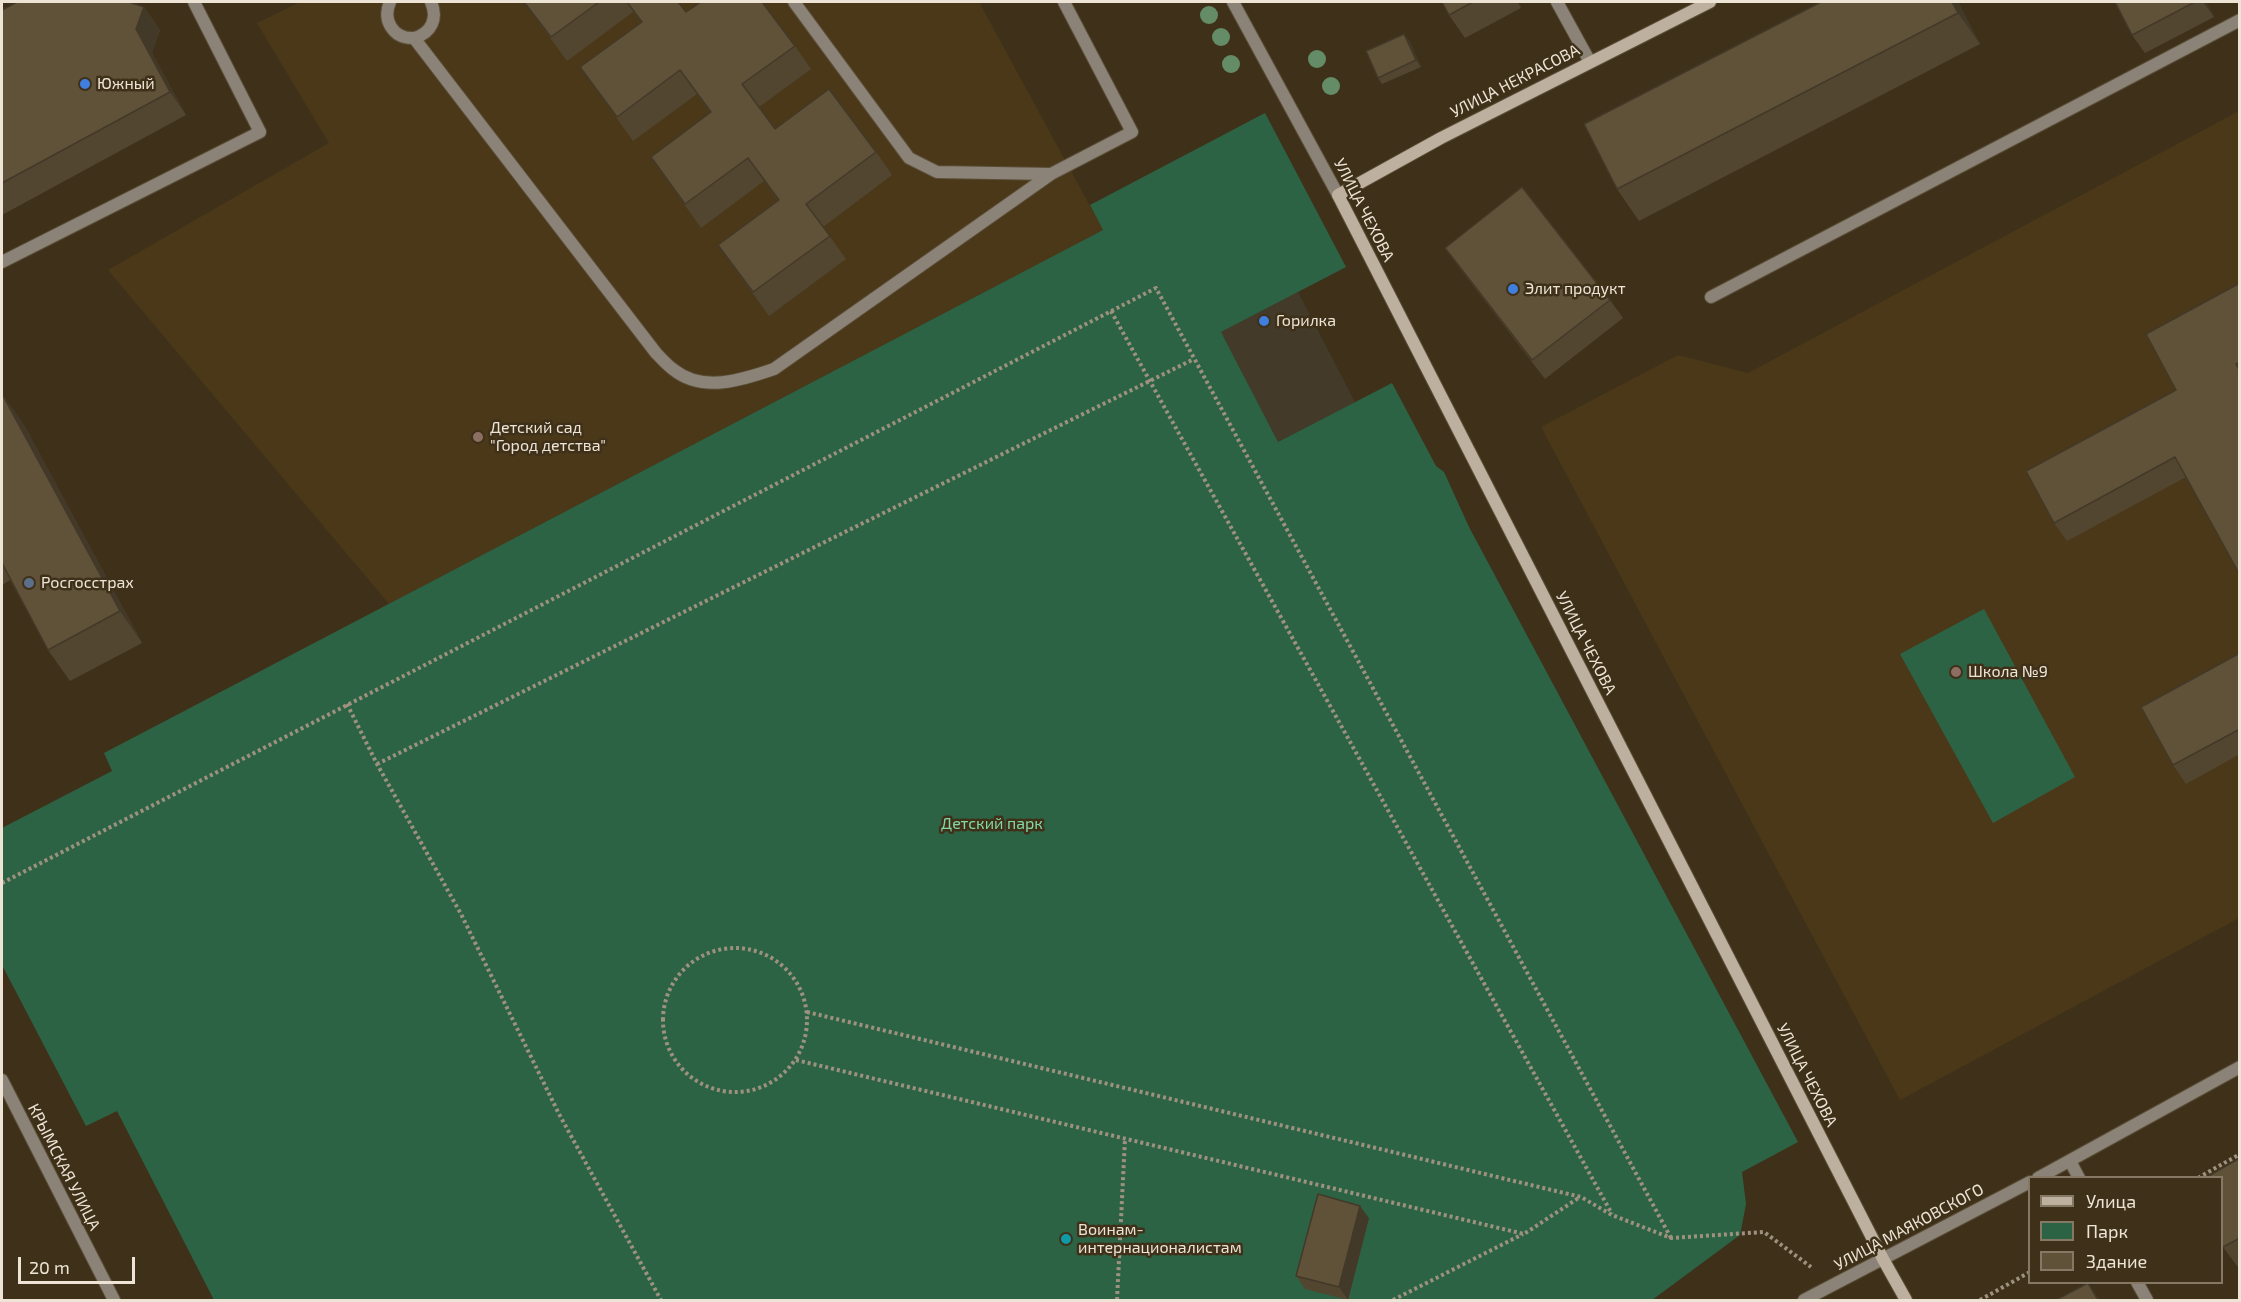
<!DOCTYPE html>
<html>
<head>
<meta charset="utf-8">
<style>
  body { margin:0 }
  #map { position:relative; width:2241px; height:1302px; overflow:hidden; background:#3f3119; font-family:"Exo 2",sans-serif }
  canvas { display:block }
  .frame { position:absolute; inset:0; border:3px solid #ede4d6; pointer-events:none }
  .legend { position:absolute; left:2028px; top:1176px; width:195px; height:108px; box-sizing:border-box; background:#3f3119; border:2px solid #857965; margin:0; padding:8px 10px; list-style:none; font-size:18px; color:#ede4d6 }
  .legend li { display:flex; align-items:center; gap:12px; height:30px }
  .legend b { width:30px; border:2px solid #857965 }
  .scale { position:absolute; left:18px; top:1257px; width:117px; height:27px; box-sizing:border-box; border:3px solid #ede4d6; border-top:0; padding-left:8px; font-size:18px; line-height:21px; white-space:nowrap; color:#ede4d6; -webkit-text-stroke:4px #3f3119; paint-order:stroke }
</style>
</head>
<body>
<div id="map">
<canvas width="2241" height="1302"></canvas>
<div class="frame"></div>
<ul class="legend">
<li><b style="height:8px;background:#beb09f"></b>Улица</li>
<li><b style="height:16px;background:#2d6345"></b>Парк</li>
<li><b style="height:16px;background:#605139"></b>Здание</li>
</ul>
<div class="scale">20 m</div>
</div>
<script>
const c = document.querySelector('canvas').getContext('2d');
c.lineJoin = 'round';
function fillPath(path, color) { c.fillStyle = color; c.fill(path, 'evenodd'); }
function trace(path, color, width, dash) { c.strokeStyle = color; c.lineWidth = width; c.lineCap = dash ? 'butt' : 'round'; c.setLineDash(dash || []); c.stroke(path); }
function drawText(font, color, halo, rows, align = 'center') {
  c.font = font + ' "Exo 2",sans-serif'; c.lineWidth = 5; c.setLineDash([]); c.textBaseline = 'middle'; c.strokeStyle = halo; c.fillStyle = color; for (const [text, x, y, turn = 0] of rows) {
    c.save(); c.translate(x, y); c.rotate((+turn || 0) * Math.PI / 180); c.textAlign = isNaN(turn) ? turn : align; if (halo) c.strokeText(text, 0, 0); c.fillText(text, 0, 0); c.restore();
  }
}
const commercial = new Path2D(`
  M1298,292L1355,402L1278,442L1221,332Z`);
const built = new Path2D(`
  M300,2H979L1103,230L389,604L108,270L329,143L257,23Z
  M2239,111V918L1900,1100L1541,427L1678,355L1748,373Z`);
const green = new Path2D(`
  M1265,113L1346,267L1221,332L1278,442L1392,383L1436,466L1444,472L1469,527L1798,1142L1742,1172L1746,1204L1740,1235L1652,1300H214L117,1111L86,1126L2,965V828L112,771L104,753L1103,230L1090,205Z
  M1984,609L2075,777L1993,823L1900,654Z`);
const path = new Path2D(`
  M1111,311L1612,1214
  M347,704L377,764L461,914L559,1114L661,1300
  M377,764L1194,359
  M2,883L1156,288L1671,1238
  M663 1020a72 72 0 1 1 144 0a72 72 0 1 1-144 0Z
  M807,1012L1581,1197L1612,1215L1671,1238L1764,1232L1811,1267
  M796,1060L1524,1234L1580,1197
  M2198,1178L2240,1154
  M1117,1300L1125,1139
  M1393,1300L1523,1234
  M1980,1300L2030,1272`);
const service = new Path2D(`
  M390,2C382,20 393,39 414,38
  M431,2C438,18 432,33 414,38L656,353C662,359 667,365 674,370C703,393 742,380 774,369L1051,174L1132,132L1064,2
  M794,2L909,158L937,172L1051,174
  M1557,2L1590,62
  M2,262L260,132L194,2
  M1711,297L2240,20
  M2070,1161L2079,1178
  M2137,1282L2147,1300`);
const minor = new Path2D(`
  M1233,2L1338,195
  M2,1080L114,1300
  M2038,1178L2240,1067
  M1804,1300L2030,1182`);
const secondary = new Path2D(`
  M1710,2L1441,138L1338,195L1883,1259L1906,1300`);
const trees = [
  [1209,15],
  [1221,37],
  [1317,59],
  [1231,64],
  [1331,86]
];
const wall = new Path2D(`
  M524,2H678L686,12L795,46L811,69L759,107L775,129L876,152L892,175L823,227L846,259L769,316L718,245L778,200L764,181L701,228L651,157L711,113L697,94L633,141L580,67L641,22L633,12L567,61Z
  M1442,2H1518L1521,8L1465,38L1449,15Z
  M1958,2L1980,44L1639,221L1617,189Z
  M2115,2H2206L2214,17L2145,53L2132,35Z
  M144,7L160,30L152,53L186,115L2,215V10Z
  M1409,40L1421,67L1382,84L1378,78Z
  M1445,248L1610,300L1623,318L1545,379L1458,266Z
  M2240,283V575L2186,477L2067,541L2054,523L2176,390Z
  M2,394L24,425L142,643L70,681L48,650L10,580L2,585Z
  M2240,653V754L2186,784L2173,765Z
  M2240,1158V1270L2223,1247Z
  M1369,1218L1348,1300L1305,1289L1296,1276Z`);
const shadedWall = new Path2D(`
  M1952,2H1958L1980,44L1958,13Z
  M2203,2H2206L2214,17Z
  M144,7L160,30L152,53L186,115L170,92L136,29Z
  M1404,34L1409,40L1421,67L1416,60Z
  M2,394L24,425L142,643L120,611Z
  M1360,1206L1369,1218L1348,1300L1339,1287Z
  M2088,1283L2100,1300H2098Z`);
const building = new Path2D(`
  M17,2H129L144,7L136,29L170,92L2,183V10Z
  M524,2H599L551,37Z
  M627,2H678L686,12L701,2H762L795,46L742,84L775,129L829,89L876,152L806,204L830,236L753,292L718,245L779,200L748,158L685,204L651,157L711,112L680,70L617,117L580,67L642,22Z
  M1442,2H1473L1449,15Z
  M1821,2H1952L1958,13L1617,189L1584,124Z
  M2115,2H2195L2132,35Z
  M1404,34L1416,60L1378,78L1366,51Z
  M1522,187L1610,300L1532,360L1445,248Z
  M2240,283V362L2236,364L2240,371V575L2175,457L2054,523L2026,471L2176,390L2146,334Z
  M2,394L120,611L48,650L2,563Z
  M2240,653V729L2173,765L2141,707Z
  M2240,1158V1238L2223,1247L2222,1244V1178H2205Z
  M1318,1194L1360,1206L1339,1287L1296,1276Z
  M2088,1283L2098,1300H2056Z`);
const markers = [
  [85,84,6,"#3f7fe0"],
  [1513,289,6,"#3f7fe0"],
  [1264,321,6,"#3f7fe0"],
  [478,437,6,"#8d6e63"],
  [29,583,6,"#5c6f8a"],
  [1956,672,6,"#8d6e63"],
  [1066,1239,6,"#0f9aa8"]
];
const streetNames = [
  ["УЛИЦА НЕКРАСОВА",1515,81,-27],
  ["УЛИЦА ЧЕХОВА",1364,210,63],
  ["УЛИЦА ЧЕХОВА",1586,643,63],
  ["УЛИЦА ЧЕХОВА",1807,1075,63],
  ["КРЫМСКАЯ УЛИЦА",64,1167,63],
  ["УЛИЦА МАЯКОВСКОГО",1909,1227,-28]
];
const poiNames = [
  ["Южный",97,84],
  ["Элит продукт",1525,289],
  ["Горилка",1276,321],
  ["Детский сад",490,428],
  ["\"Город детства\"",490,446],
  ["Росгосстрах",41,583],
  ["Школа №9",1968,672],
  ["Воинам-",1078,1230],
  ["интернационалистам",1078,1248]
];
const parkNames = [
  ["Детский парк",992,824]
];
fillPath(commercial, '#433a29');
fillPath(built, '#4a3819');
fillPath(green, '#2d6345');
trace(service, '#5b4e37', 14);
trace(minor, '#5b4e37', 14);
trace(secondary, '#5b4e37', 14);
trace(path, '#9d917f', 4, [3, 3]);
trace(service, '#8c8378', 12);
trace(minor, '#8c8378', 12);
trace(secondary, '#beb09f', 12);
c.fillStyle = '#648d67';
for (const [x, y] of trees) { c.beginPath(); c.arc(x, y, 9, 0, 2 * Math.PI); c.fill(); }
fillPath(wall, '#534631');
fillPath(shadedWall, '#433928');
fillPath(building, '#605139');
trace(building, '#433928', 1.5);
for (const [x, y, r, color] of markers) { const dot = new Path2D(); dot.arc(x, y, r, 0, 2 * Math.PI); c.fillStyle = color; c.fill(dot); trace(dot, '#3f3119', 2); }
drawText('16px', '#ede4d6', '#3f3119', streetNames);
drawText('16px', '#ede4d6', '#3f3119', poiNames, 'left');
drawText('16px', '#82d9a6', '#3f3119', parkNames);
</script>
</body>
</html>
